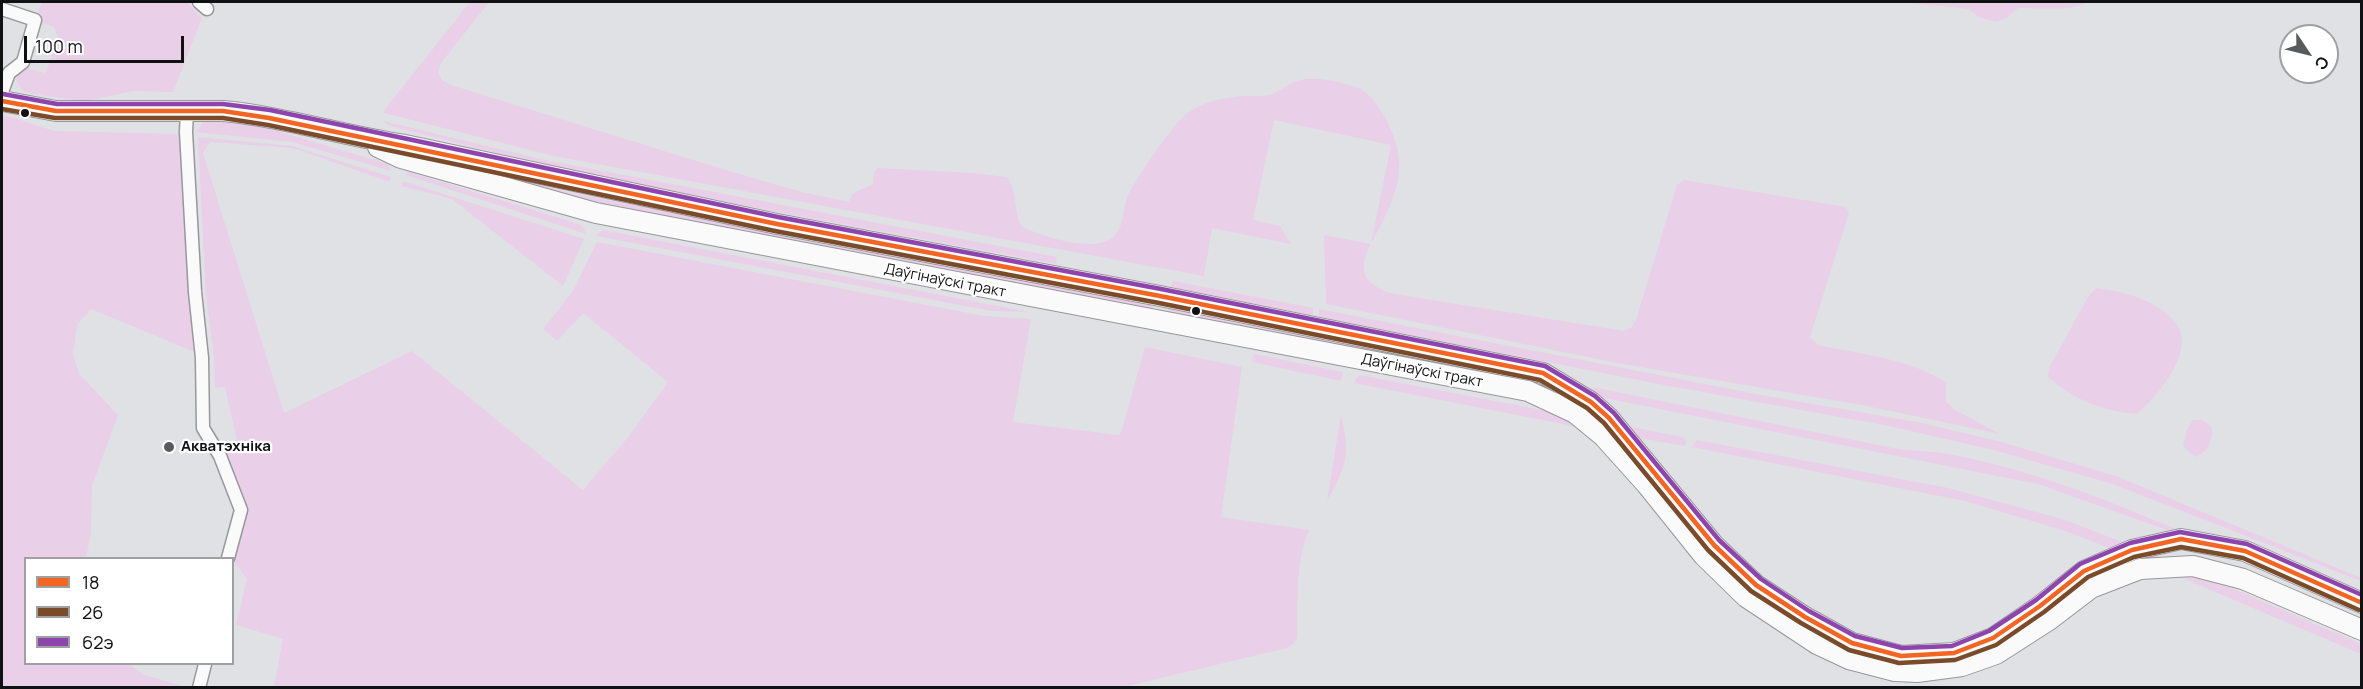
<!DOCTYPE html>
<html>
<head>
<meta charset="utf-8">
<style>
  body { margin:0 }
  #map { position:relative; width:2363px; height:689px; overflow:hidden; background:#e0e1e5; font-family:Manrope,sans-serif }
  canvas { display:block }
  .frame { position:absolute; inset:0; border:3px solid #101113; pointer-events:none }
  .legend { position:absolute; left:24px; top:557px; width:210px; height:108px; box-sizing:border-box; background:#fff; border:2px solid #9fa0a1; margin:0; padding:8px 10px; list-style:none; font-size:18px; color:#101113 }
  .legend li { display:flex; align-items:center; gap:12px; height:30px }
  .legend b { width:30px; border:2px solid #9fa0a1 }
  .north { position:absolute; left:2279px; top:24px; width:60px; height:60px; box-sizing:border-box; background:#fff; border:2px solid #9fa0a1; border-radius:50%; rotate:125deg; font-size:16px; font-weight:700; line-height:24px; text-align:center; color:#101113 }
  .north::after { content:''; display:block; margin:auto; width:21px; height:27px; background:#595a5c; clip-path:polygon(50% 0,100% 100%,50% 72%,0 100%) }
  .scale { position:absolute; left:24px; top:36px; width:160px; height:27px; box-sizing:border-box; border:3px solid #101113; border-top:0; padding-left:8px; font-size:18px; line-height:21px; white-space:nowrap; color:#101113; -webkit-text-stroke:4px #fff; paint-order:stroke }
</style>
</head>
<body>
<div id="map">
<canvas width="2363" height="689"></canvas>
<div class="frame"></div>
<ul class="legend">
<li><b style="height:8px;background:#f26522"></b>18</li>
<li><b style="height:8px;background:#7a4b2a"></b>26</li>
<li><b style="height:8px;background:#8e44ad"></b>62э</li>
</ul>
<div class="north">С</div>
<div class="scale">100 m</div>
</div>
<script>
const c = document.querySelector('canvas').getContext('2d');
c.lineJoin = 'round';
function fillPath(path, color) { c.fillStyle = color; c.fill(path, 'evenodd'); }
function trace(path, color, width, dash) { c.strokeStyle = color; c.lineWidth = width; c.lineCap = dash ? 'butt' : 'round'; c.setLineDash(dash || []); c.stroke(path); }
function drawText(font, color, halo, rows, align = 'center') {
  c.font = font + ' Manrope,sans-serif'; c.lineWidth = 4.5; c.setLineDash([]); c.textBaseline = 'middle'; c.strokeStyle = halo; c.fillStyle = color; for (const [text, x, y, turn = 0] of rows) {
    c.save(); c.translate(x, y); c.rotate((+turn || 0) * Math.PI / 180); c.textAlign = isNaN(turn) ? turn : align; if (halo) c.strokeText(text, 0, 0); c.fillText(text, 0, 0); c.restore();
  }
}
const green = new Path2D(`
  M42,2H187L202,18L173,92L133,91L87,101L68,99L33,94L22,90L16,80L23,67L45,73L47,70L58,37L54,27L35,20Z
  M470,2H489L441,63L438,73L442,80L451,85L729,171L802,192L849,202L852,194L873,184L874,172L878,168L972,173L1007,177C1018,192 1013,211 1022,227C1043,236 1099,256 1116,234C1125,223 1122,208 1128,195C1138,176 1171,127 1186,114C1204,101 1225,97 1246,96C1253,96 1262,97 1269,95C1279,92 1288,84 1298,81C1312,75 1341,82 1356,87C1370,92 1379,107 1386,119C1396,139 1402,158 1398,180C1395,195 1388,210 1382,223C1375,238 1360,256 1365,274C1368,284 1380,289 1389,293L1624,331L1632,327L1636,320L1677,185L1684,180L1846,207L1849,213L1810,337L1818,345C1860,354 1909,359 1946,382V402L1955,410L2000,434L1867,406L1623,364L1326,304L1324,235L1371,244L1391,145L1274,120L1253,220L1280,226L1291,244L1212,228L1204,276L554,156L384,113L385,109Z
  M1902,2H2087C2074,12 2035,8 2018,8L2007,18L1996,22L1979,17L1969,9Z
  M2,114L54,131L180,134L197,353L91,309L77,325L73,354L79,374L118,415L92,486L91,532L86,558H26V664H129L144,675L187,687H2Z
  M224,119L250,123L388,164L391,171L293,142L196,132L204,120Z
  M383,121L545,160L1057,257L1056,264C833,221 608,185 388,125Z
  M198,137L292,146L391,177L390,182L293,148L210,142L203,153L284,413L412,351L583,490L629,436L668,382L583,313L557,341L543,329L573,291L597,242L984,316L1031,319L1013,422L1119,435L1122,430L1145,347L1242,367L1221,517L1309,530C1295,563 1298,603 1297,638L1293,644L1287,648L1119,688L274,687L283,639L236,625L247,579L233,560L241,510L220,456L239,450L225,387L215,388L214,357L206,296Z
  M408,150L567,192L607,200L1153,303V311L614,209Z
  M409,172L579,224L583,227L586,234L406,175Z
  M403,181L584,239L563,286L452,199L402,186Z
  M603,230L1029,312L992,311L596,236Z
  M1173,281L1313,308V315L1171,287Z
  M2096,288C2124,291 2169,303 2180,331C2190,357 2156,398 2137,414C2102,411 2075,400 2048,377L2049,368L2088,297Z
  M1168,308L1443,362L1449,367L1345,346L1311,344L1167,317Z
  M1319,309L1772,397L1917,422L1998,441L2116,476L2361,578V581L2113,484L1994,450L1889,426L1664,385L1319,317Z
  M1254,354L1343,372L1341,381L1252,362Z
  M1463,367L1558,386L1597,388L1898,449C1914,451 1932,451 1948,454C2029,469 2109,500 2184,533L2181,535L2038,484L1463,370Z
  M1359,375L1683,437L1686,442L1685,446L1578,427L1354,383Z
  M1341,415C1351,455 1346,466 1327,501Z
  M2193,420H2202L2212,427C2212,441 2209,452 2195,457L2183,446L2187,430Z
  M1697,440L1948,488L2062,519L2146,551L2361,644V654L2131,556L2062,530L1965,501L1692,447Z`);
const street = new Path2D(`
  M199,2L207,9
  M2,9L35,20L23,62L9,73L2,92
  M187,111L186,132L195,292L202,358L203,428L220,456L241,510L228,558
  M199,688L205,664`);
const primary = new Path2D(`
  M2,101L56,111H223C285,117 344,136 405,145L777,224L1160,296L1543,373L1591,402L1609,418L1714,545L1756,585L1805,617L1852,643L1901,656L1954,653L1993,638L2040,606L2084,571L2132,550L2181,539L2245,551L2362,603
  M378,147L401,158L596,213L1528,391L1575,413L1603,436L1647,485L1704,556L1746,597L1817,644L1849,659L1895,671L1917,672L1962,666L1996,654L2049,620L2091,588L2140,569L2193,566L2243,579L2362,630`);
const bus1 = new Path2D(`
  M2,101L56,111H223L269,118L777,224L1160,296L1543,373L1591,402L1609,418L1714,545L1756,585L1805,617L1852,643L1901,656L1954,653L1993,638L2040,606L2084,571L2132,550L2181,539L2245,551L2362,603`);
const bus2 = new Path2D(`
  M2,109L55,118H223L268,125L775,231L1159,303L1540,380L1587,408L1604,423L1708,550L1751,591L1801,623L1849,650L1899,663L1955,660L1996,645L2044,612L2088,577L2134,557L2181,547L2243,558L2359,610`);
const bus3 = new Path2D(`
  M3,94L57,104H223L270,110L778,217L1161,289L1545,366L1595,396L1614,413L1719,540L1761,579L1809,611L1855,636L1902,648L1952,646L1989,631L2036,600L2080,564L2130,543L2180,532L2247,544L2362,595`);
const markers = [
  [25,113,5,"#101113"],
  [1196,311,5,"#101113"],
  [169,447,6,"#595a5c"]
];
const streetNames = [
  ["Даўгінаўскі тракт",945,281,11],
  ["Даўгінаўскі тракт",1422,371,11]
];
const poiNames = [
  ["Акватэхніка",181,447]
];
fillPath(green, '#e9cfe8');
trace(street, '#98989b', 15);
trace(primary, '#98989b', 22);
trace(street, '#fafafb', 12);
trace(primary, '#fafafb', 20);
trace(bus1, '#f26522', 4.5);
trace(bus2, '#7a4b2a', 4.5);
trace(bus3, '#8e44ad', 4.5);
for (const [x, y, r, color] of markers) { const dot = new Path2D(); dot.arc(x, y, r, 0, 2 * Math.PI); c.fillStyle = color; c.fill(dot); trace(dot, '#fff', 2); }
drawText('15px', '#101113', '#fff', streetNames);
drawText('bold 15px', '#101113', '#fff', poiNames, 'left');
</script>
</body>
</html>
